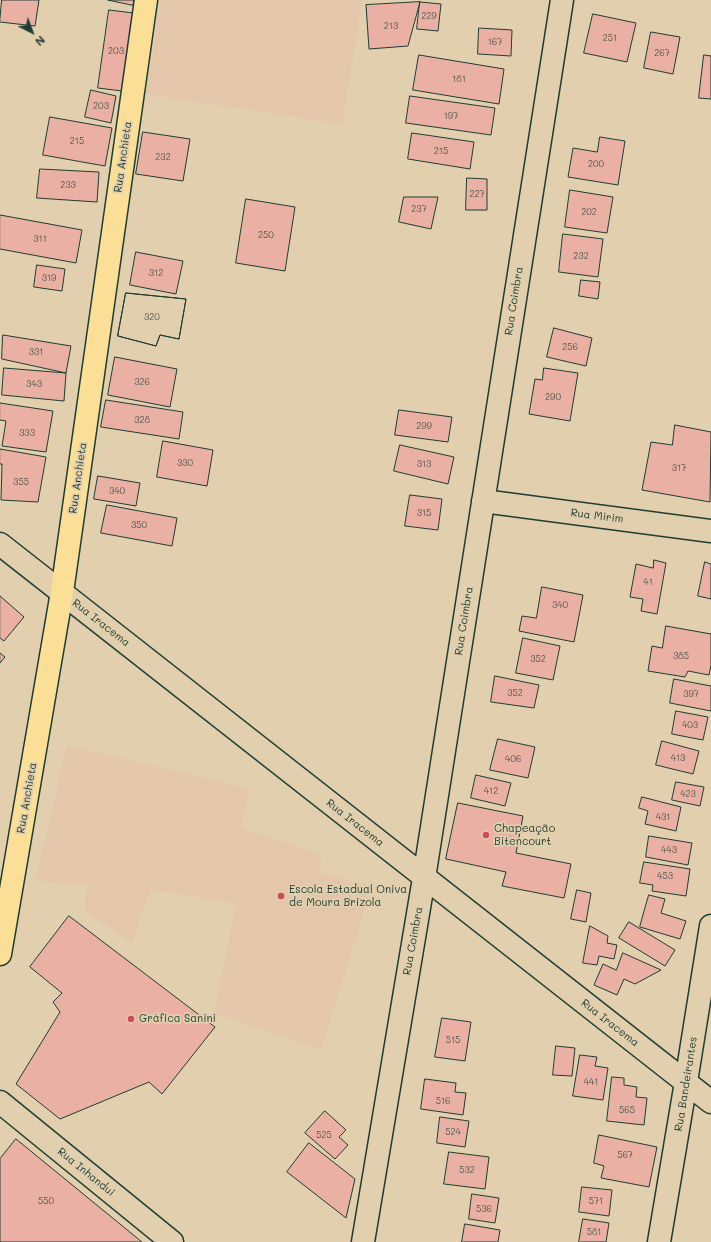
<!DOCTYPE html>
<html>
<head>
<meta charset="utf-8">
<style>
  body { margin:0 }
  #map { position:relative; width:711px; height:1242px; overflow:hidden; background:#e1cfad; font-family:Mali,sans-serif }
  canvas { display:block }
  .north { position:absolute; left:12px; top:12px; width:40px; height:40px; -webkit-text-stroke:3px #e1cfad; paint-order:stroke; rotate:138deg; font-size:11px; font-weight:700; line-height:16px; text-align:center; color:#1f3d34 }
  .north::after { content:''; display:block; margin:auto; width:14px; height:18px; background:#1f3d34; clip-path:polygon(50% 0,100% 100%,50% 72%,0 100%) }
</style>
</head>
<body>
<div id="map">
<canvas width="711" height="1242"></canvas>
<div class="north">N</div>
</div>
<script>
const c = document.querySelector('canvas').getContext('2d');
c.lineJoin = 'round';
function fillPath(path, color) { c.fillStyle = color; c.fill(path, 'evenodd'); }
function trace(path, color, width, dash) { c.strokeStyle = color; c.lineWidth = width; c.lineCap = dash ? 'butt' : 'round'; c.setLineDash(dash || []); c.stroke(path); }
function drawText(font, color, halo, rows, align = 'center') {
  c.font = font + ' Mali,sans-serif'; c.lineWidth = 3.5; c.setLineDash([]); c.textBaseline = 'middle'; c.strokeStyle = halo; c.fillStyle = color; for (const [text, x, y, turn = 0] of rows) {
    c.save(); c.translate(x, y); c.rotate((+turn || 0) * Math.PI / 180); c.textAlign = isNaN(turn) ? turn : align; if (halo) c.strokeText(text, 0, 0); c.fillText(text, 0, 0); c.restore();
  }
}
const built = new Path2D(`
  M161,0H362L342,124L146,94Z
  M67,745L249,789L242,828L321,854L319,872L372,886L321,1049L214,1013L237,903L150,890L132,942L84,911L88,884L36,881Z`);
const building = new Path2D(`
  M2,0H39L35,26L0,22Z
  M108,0H134L133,5Z
  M420,2L408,46L369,49L366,5Z
  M420,2L441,4L438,31L417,29Z
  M109,10L133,13L122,91L98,88Z
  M593,14L636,23L627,62L584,53Z
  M479,28L512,30L511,56L478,54Z
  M651,32L680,37L673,74L644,68Z
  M419,55L504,69L499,104L413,90Z
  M704,55L711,56V99L699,98Z
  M91,90L116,96L111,123L85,117Z
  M410,96L495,108L491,135L406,123Z
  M50,117L112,128L105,166L43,155Z
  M143,132L190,139L183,181L136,174Z
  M412,133L474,142L470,169L408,159Z
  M600,137L625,141L618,185L568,177L573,148L597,152Z
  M40,169L99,172L97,202L37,198Z
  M467,178L487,179V210H466Z
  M570,190L613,197L607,233L565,227Z
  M404,197H438L431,229L399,222Z
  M246,199L295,207L285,271L236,263Z
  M0,215L82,230L76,263L0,249Z
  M563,234L603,239L598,277L559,272Z
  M136,252L183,261L176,294L130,285Z
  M37,265L65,269L62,291L34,287Z
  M581,280L600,282L598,299L579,296Z
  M126,293L186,299L179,339L160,335L156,346L118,336Z
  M126,293L186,299L179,339L160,335L156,346L118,336Z
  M554,328L592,338L586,366L547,357Z
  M3,335L71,346L66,373L2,359Z
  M115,357L177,369L170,407L108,395Z
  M4,368L66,373L64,401L2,395Z
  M544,368L578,373L570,421L529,414L535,379L542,380Z
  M106,400L183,412L179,439L101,427Z
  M0,403L53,411L46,452L2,446L6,421L0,420Z
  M399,410L452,417L448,442L395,435Z
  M675,425L711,432L710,502L642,490L651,442L672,445Z
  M163,441L213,450L207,486L157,477Z
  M400,445L454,457L448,484L394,471Z
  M0,449L46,457L38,502L1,500L2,464H0Z
  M98,476L140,483L136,506L94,499Z
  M410,495L442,499L438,530L405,526Z
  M107,505L177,518L172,546L101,533Z
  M654,560L666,563L657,614L641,611L643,599L630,597L636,564L653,568Z
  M705,562L711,564V599L698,596Z
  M542,587L583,595L574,642L519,631L522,616L536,618Z
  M0,596L24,617L4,641L0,638Z
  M666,626L711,634V665L709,675L688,671L685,677L648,671L652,646L662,648Z
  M523,638L560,646L553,680L516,673Z
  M0,653L5,657L0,663Z
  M495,676L539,685L534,708L491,702Z
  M674,679L711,686V711L670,703Z
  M676,711L708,717L703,740L672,734Z
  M498,739L535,747L528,778L490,770Z
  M662,741L699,751L693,774L656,765Z
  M476,775L511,783L505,806L471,798Z
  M676,782L704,787L700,806L672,800Z
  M642,797L681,807L676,831L645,824L648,811L639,808Z
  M458,803L523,816L516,853L571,864L564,898L502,886L506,872L446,859Z
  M649,836L692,843L688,865L646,857Z
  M644,862L690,869L686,896L652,891L653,885L640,883Z
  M577,890L591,893L586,922L571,919Z
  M649,895L665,899L661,913L686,921L680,939L640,927Z
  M69,916L215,1027L162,1094L149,1082L60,1119L16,1084L60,1012L53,1002L62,993L30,967Z
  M629,922L675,950L665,966L619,938Z
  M590,926L608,936L607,943L617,945L614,959L599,956L597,965L583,963Z
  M623,953L661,970L635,984L624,979L617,995L594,985L603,964L616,970Z
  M442,1018L471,1022L465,1061L435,1057Z
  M556,1046L575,1048L572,1076L553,1075Z
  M580,1055L597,1057L595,1066L608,1068L603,1100L573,1096Z
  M612,1077L624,1078V1085L637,1087L636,1097L647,1098L644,1125L607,1121Z
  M425,1079L456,1083L455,1092L466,1093L463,1115L421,1109Z
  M325,1111L346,1130L339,1137L348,1145L335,1159L305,1133Z
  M440,1117L469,1121L465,1147L437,1143Z
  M599,1135L657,1147L649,1187L601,1178L604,1166L594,1163Z
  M16,1139L142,1242H0V1159Z
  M309,1143L355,1179L346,1218L287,1172Z
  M449,1152L489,1157L485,1189L444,1184Z
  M582,1187L612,1190L609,1216L579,1212Z
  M472,1194L499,1198L495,1223L469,1219Z
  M583,1219L609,1223L606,1242H579Z
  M465,1224L500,1230L498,1242H462Z`);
const minor = new Path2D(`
  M483,501L711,531
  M0,544L711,1102
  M0,1102L172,1242
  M363,1242L424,878L562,0
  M659,1242L686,1082L711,926`);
const major = new Path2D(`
  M0,954L62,592L146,0`);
const markers = [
  [486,835,4,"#d1495b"],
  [281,896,4,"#d1495b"],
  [131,1019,4,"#d1495b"]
];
const numberNames = [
  ["229",429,16],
  ["213",391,26],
  ["251",610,38],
  ["167",495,42],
  ["203",116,51],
  ["267",662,53],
  ["181",459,79],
  ["203",101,106],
  ["197",451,116],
  ["215",77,141],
  ["215",441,151],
  ["232",163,157],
  ["200",596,164],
  ["233",68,185],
  ["227",477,194],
  ["237",419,209],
  ["202",589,212],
  ["250",266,235],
  ["311",40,239],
  ["232",581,256],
  ["312",156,273],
  ["319",49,278],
  ["320",152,317],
  ["256",570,347],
  ["331",36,352],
  ["326",142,382],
  ["343",34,384],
  ["290",553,397],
  ["328",142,420],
  ["299",424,426],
  ["333",27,433],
  ["330",185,463],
  ["313",424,464],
  ["317",679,468],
  ["355",21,482],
  ["340",117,491],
  ["315",424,513],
  ["350",139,525],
  ["41",648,582],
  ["340",560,605],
  ["385",681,656],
  ["352",538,659],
  ["352",515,693],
  ["397",691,694],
  ["403",690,725],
  ["413",678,758],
  ["406",513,759],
  ["412",491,791],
  ["423",688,794],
  ["431",663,817],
  ["443",669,850],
  ["453",665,876],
  ["515",453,1040],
  ["441",591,1082],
  ["516",443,1101],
  ["565",627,1110],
  ["524",453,1132],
  ["525",324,1135],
  ["567",625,1155],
  ["532",467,1170],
  ["550",46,1201],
  ["571",596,1201],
  ["536",484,1209],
  ["581",594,1232]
];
const streetNames = [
  ["Rua Anchieta",123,157,-82],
  ["Rua Coimbra",514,301,-81],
  ["Rua Anchieta",78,478,-82],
  ["Rua Mirim",597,516,7],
  ["Rua Coimbra",464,621,-81],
  ["Rua Iracema",101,623,38],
  ["Rua Anchieta",27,798,-80],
  ["Rua Iracema",355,823,38],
  ["Rua Coimbra",413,941,-80],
  ["Rua Iracema",610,1023,38],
  ["Rua Bandeirantes",686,1084,-81],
  ["Rua Inhandui",86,1172,39]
];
const poiNames = [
  ["Chapeação",494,829],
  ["Bitencourt",494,842],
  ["Escola Estadual Oniva",289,890],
  ["de Moura Brizola",289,903],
  ["Gráfica Sanini",139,1019]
];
fillPath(built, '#e4c6aa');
fillPath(building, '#eab0a3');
trace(building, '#1f3d34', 1);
trace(minor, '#1f3d34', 25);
trace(major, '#1f3d34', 25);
trace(minor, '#e1cfad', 22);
trace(major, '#fbdf96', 22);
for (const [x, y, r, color] of markers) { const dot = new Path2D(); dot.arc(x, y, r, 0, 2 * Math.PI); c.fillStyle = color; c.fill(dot); trace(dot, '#e1cfad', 1.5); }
drawText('9px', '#525a50', null, numberNames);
drawText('11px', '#1f3d34', '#e1cfad', streetNames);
drawText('11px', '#1f3d34', '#e1cfad', poiNames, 'left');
</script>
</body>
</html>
